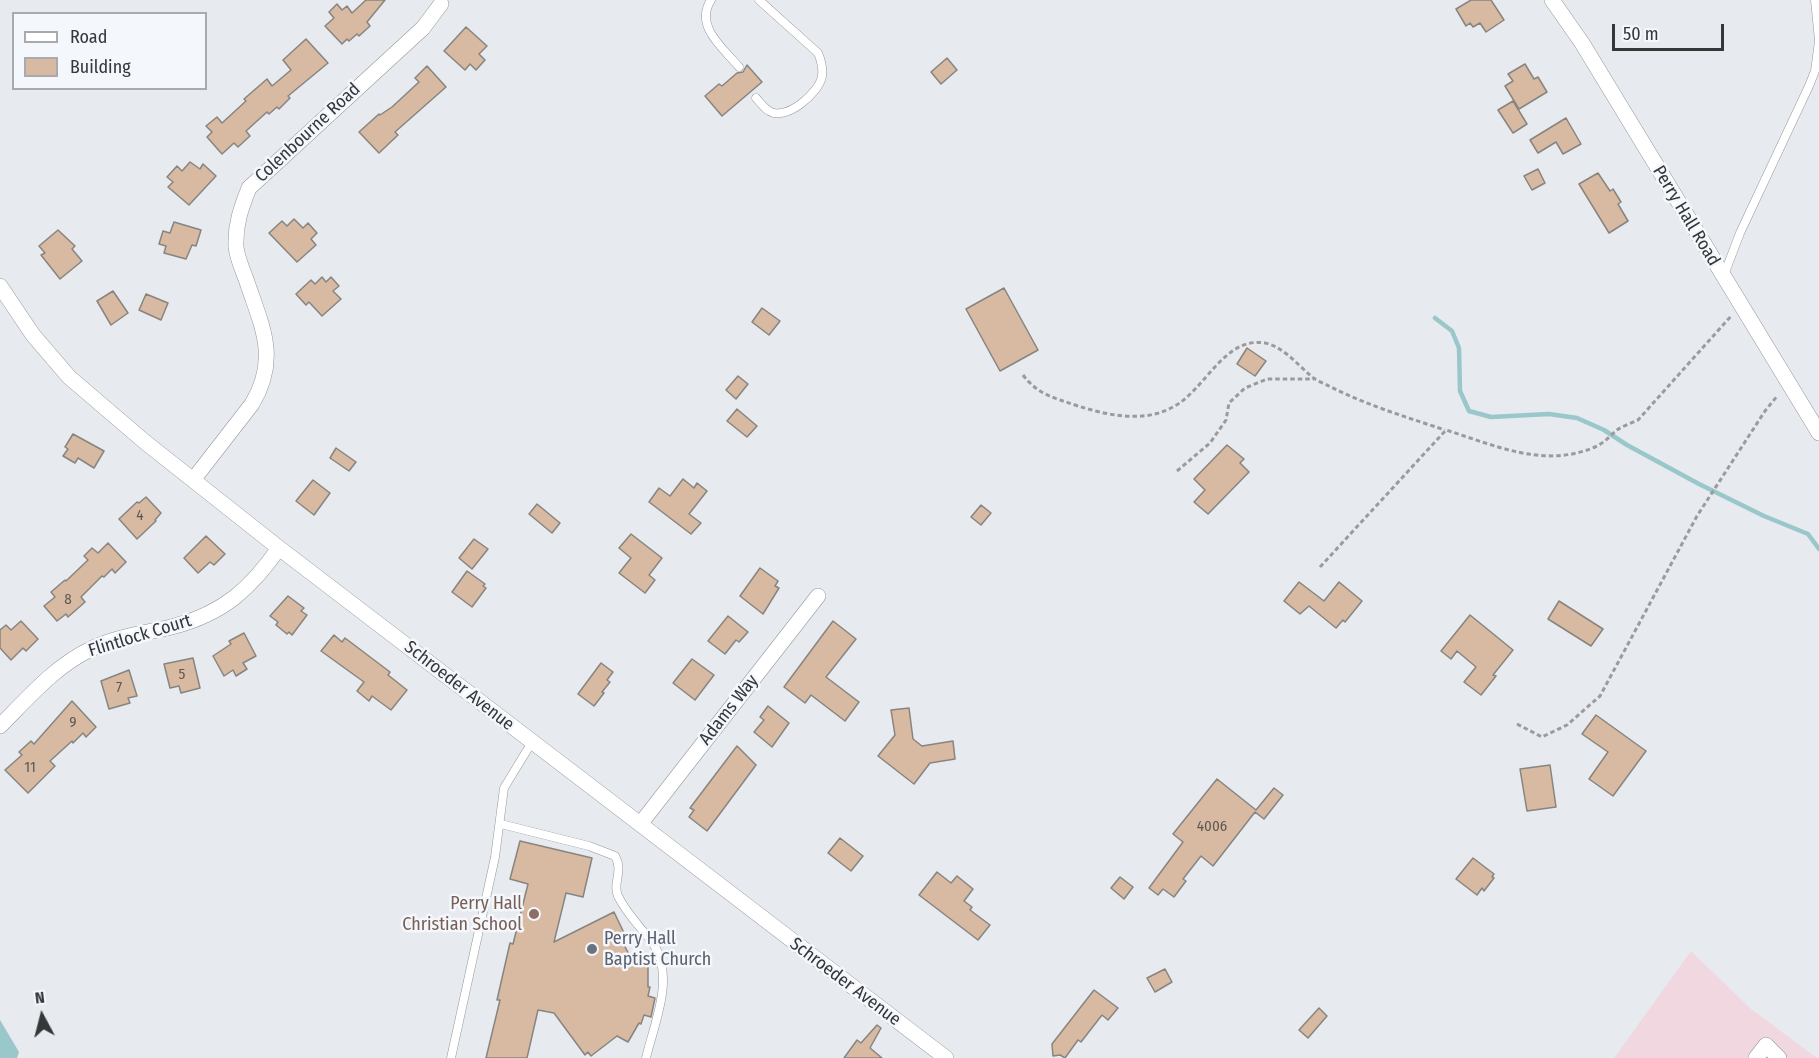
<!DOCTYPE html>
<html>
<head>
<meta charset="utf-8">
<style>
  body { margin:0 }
  #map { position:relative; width:1819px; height:1058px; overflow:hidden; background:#e7eaef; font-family:"Fira Sans Condensed",sans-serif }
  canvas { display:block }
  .legend { position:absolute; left:12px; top:12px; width:195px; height:78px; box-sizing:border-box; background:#f4f7fc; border:2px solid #a8aaae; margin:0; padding:8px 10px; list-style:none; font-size:18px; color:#353739 }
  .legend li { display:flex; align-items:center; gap:12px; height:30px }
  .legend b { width:30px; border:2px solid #a8aaae }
  .north { position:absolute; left:12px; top:986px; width:60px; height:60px; -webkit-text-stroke:4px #f4f7fc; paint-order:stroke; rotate:353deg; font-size:16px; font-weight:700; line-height:24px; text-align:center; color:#353739 }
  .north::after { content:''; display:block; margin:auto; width:21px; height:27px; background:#353739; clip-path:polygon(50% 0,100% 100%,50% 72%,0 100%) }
  .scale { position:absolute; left:1612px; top:24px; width:112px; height:27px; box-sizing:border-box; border:3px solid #353739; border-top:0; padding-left:8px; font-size:18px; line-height:21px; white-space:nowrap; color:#353739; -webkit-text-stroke:4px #f4f7fc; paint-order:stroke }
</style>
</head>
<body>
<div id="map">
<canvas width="1819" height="1058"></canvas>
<ul class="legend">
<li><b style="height:8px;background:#fff"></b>Road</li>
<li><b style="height:16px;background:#d7baa1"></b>Building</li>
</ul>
<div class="north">N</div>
<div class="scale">50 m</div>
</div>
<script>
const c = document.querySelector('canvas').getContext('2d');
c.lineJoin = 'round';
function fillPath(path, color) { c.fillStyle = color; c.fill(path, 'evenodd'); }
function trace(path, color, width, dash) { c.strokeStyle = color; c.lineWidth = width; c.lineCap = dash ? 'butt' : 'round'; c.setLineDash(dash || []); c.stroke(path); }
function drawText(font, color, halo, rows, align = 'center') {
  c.font = font + ' "Fira Sans Condensed",sans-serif'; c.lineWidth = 5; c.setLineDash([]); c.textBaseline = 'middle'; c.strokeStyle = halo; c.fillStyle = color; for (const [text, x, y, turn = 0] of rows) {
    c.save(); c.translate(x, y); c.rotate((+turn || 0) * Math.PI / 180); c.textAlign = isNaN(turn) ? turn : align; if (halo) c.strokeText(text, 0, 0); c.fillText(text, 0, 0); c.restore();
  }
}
const commercial = new Path2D(`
  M1691,951L1751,1009L1817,1058H1614Z`);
const water = new Path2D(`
  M0,1020L19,1052L17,1058H0Z`);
const stream = new Path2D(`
  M1435,318L1452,331L1459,348L1460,391L1469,411L1491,417L1549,414L1577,418L1604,430L1627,445L1699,484L1764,516L1808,534L1819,549`);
const building = new Path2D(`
  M366,0H385L367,22L370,26L359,36L357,34L349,41L347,39L342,44L325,26L334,18L329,12L337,4L342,10L347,6L352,13Z
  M1471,0H1491L1504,20L1486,32L1480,23L1473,27L1470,23L1466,26L1456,9Z
  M466,27L487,46L479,54L485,60L476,70L470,64L465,70L444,51Z
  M306,39L328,63L288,96L290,98L279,109L277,107L269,114L267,112L246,131L250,136L238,147L234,143L222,154L207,137L212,132L206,126L217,117L222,123L246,101L244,99L267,79L272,86L291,70L283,60Z
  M947,58L957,70L941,84L931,72Z
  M1525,64L1534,79L1538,77L1547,92L1519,109L1505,86L1513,81L1508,74Z
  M747,65L762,82L722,116L705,96L719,84L722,86L737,73L743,72Z
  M427,66L446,87L395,132L398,135L379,153L359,132L379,114L380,115L392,107L419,82L415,78Z
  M1513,101L1527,124L1513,133L1498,110Z
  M1566,118L1581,144L1563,154L1556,142L1538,153L1530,140Z
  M190,162L200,169L203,164L216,176L189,205L168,187L173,182L167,177L177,166L182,171Z
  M1538,169L1545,183L1532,190L1524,176Z
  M1598,173L1610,191L1613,189L1621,202L1618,204L1628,221L1609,233L1579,184Z
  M294,219L303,228L308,223L317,233L311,239L316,245L297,262L269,233L282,221L287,226Z
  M174,222L201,230L196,246L192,245L186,259L164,253L166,246L159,244L163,231L170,233Z
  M58,230L75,246L72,249L82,261L60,279L41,255L45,253L39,246Z
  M322,277L326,282L331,277L339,286L333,291L341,299L322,316L309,302L306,305L296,294L311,280L315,284Z
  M1004,288L1038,350L1000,371L966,309Z
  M113,291L128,313L111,325L97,301Z
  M146,294L168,303L161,320L139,310Z
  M762,308L780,321L769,335L752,322Z
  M1247,348L1266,361L1255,376L1237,364Z
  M738,376L748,384L736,399L726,390Z
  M737,409L757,426L747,437L727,421Z
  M73,434L104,451L94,468L78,458L75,463L63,456L68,449L65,447Z
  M1227,445L1244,459L1240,463L1249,472L1208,514L1194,502L1205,490L1194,479Z
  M336,448L356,462L349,471L330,458Z
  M683,479L694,488L697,483L707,491L689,514L701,523L691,534L649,502L659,488L670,496Z
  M313,480L330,493L314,515L296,501Z
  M146,497L161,513L155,520L156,521L137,539L119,519L137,502L139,503Z
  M537,504L560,523L552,533L529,514Z
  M981,505L991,513L981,525L971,517Z
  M631,534L662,558L649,575L655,580L645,593L619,573L631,558L619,548Z
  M206,536L225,554L214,565L210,562L198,573L184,558Z
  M474,539L488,549L472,569L459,558Z
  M108,543L126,562L115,573L112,569L104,577L102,576L81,597L85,602L68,617L66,614L57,621L44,606L55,597L51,592L65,580L66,581L88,560L84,556L92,548L98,553Z
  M760,568L778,581L775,586L779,588L763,614L740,596Z
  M467,571L485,584L483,586L486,588L472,607L452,592Z
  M1299,582L1324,601L1339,582L1362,601L1345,622L1343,620L1336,628L1309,606L1300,614L1284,601Z
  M288,596L304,608L301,611L307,615L292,635L289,632L287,634L276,625L278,622L270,616Z
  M1559,601L1603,629L1591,646L1548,619Z
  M1470,615L1513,650L1493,675L1496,676L1481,695L1464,682L1476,667L1457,651L1451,659L1441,651Z
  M728,616L748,632L739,642L736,640L725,654L708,641Z
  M21,621L38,639L26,651L23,648L11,660L0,648V630L6,625L11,630Z
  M833,621L856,639L826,677L859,702L845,721L811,695L805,703L784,687Z
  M244,633L256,656L243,663L247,669L236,676L233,670L224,676L213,656L231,644L229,641Z
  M334,635L342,642L345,638L390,672L388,675L407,690L391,710L372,696L369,701L357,691L364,682L321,651Z
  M193,658L200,688L181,693L179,686L170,688L164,664Z
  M692,659L714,675L695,700L673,683Z
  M601,663L613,672L607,680L610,682L602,692L604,693L594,706L578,694Z
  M129,670L137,696L128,698L130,703L109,709L101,681Z
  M72,701L96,727L86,737L83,733L73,743L72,741L50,761L55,766L28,793L5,770L22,755L19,752L31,741L34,744Z
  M768,706L789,723L772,747L754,732L764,720L760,717Z
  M909,708L913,739L922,746L953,741L955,759L930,763L914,784L878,756L895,735L891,710Z
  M1596,715L1646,751L1613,796L1589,779L1608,752L1582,734Z
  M737,746L756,765L707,831L689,817L694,810L690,808Z
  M1550,765L1556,807L1527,811L1520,769Z
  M1217,779L1256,810L1274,788L1283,795L1264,819L1255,812L1213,866L1201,856L1183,879L1186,881L1174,897L1163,889L1158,895L1149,888L1183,842L1173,834Z
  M840,838L863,856L851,871L828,853Z
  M520,841L592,858L583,897L566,893L554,942L614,912L626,937L621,939L635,966L648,965V987H650L648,996L655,998L651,1017L644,1015L641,1024L639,1023L628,1042L617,1036L591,1056L588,1052L585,1055L554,1013L538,1010L527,1058H486L500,1000H497L510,943L513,944L528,884L510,879Z
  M1473,858L1494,874L1492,877L1494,878L1484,891L1482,888L1477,895L1456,879Z
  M937,872L951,883L957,876L973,889L964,901L972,907L970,910L990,925L978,940L919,895Z
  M1120,877L1133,887L1124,899L1111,888Z
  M1165,969L1172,982L1155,992L1147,978Z
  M1094,990L1118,1008L1108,1020L1102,1015L1081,1042L1078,1040L1065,1058L1060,1055L1053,1056L1052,1044Z
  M1319,1008L1327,1016L1308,1038L1299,1030Z
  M877,1025L881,1028L870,1048L882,1058H844L857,1040L861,1043Z`);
const path = new Path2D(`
  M1023,375C1038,395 1055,398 1078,406C1107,415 1142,423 1171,408C1205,392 1223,336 1265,343C1282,346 1297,364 1310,375C1315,380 1323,383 1329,386C1366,405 1406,417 1445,430
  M1177,471L1210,443L1226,420L1229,403L1245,388L1267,379H1314
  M1320,567L1446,430C1494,445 1544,469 1595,447C1604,443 1610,436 1617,430C1623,426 1631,423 1638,420L1732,315
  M1517,724L1542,737L1567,725L1600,696L1697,516L1765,411L1778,395`);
const lane = new Path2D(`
  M711,0C694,26 723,48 739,67
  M1815,0L1819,40
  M756,98C760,102 764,108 769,111C786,122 820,92 822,76C823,68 821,60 818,53L759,0
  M1724,275L1740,233L1809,86L1815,71L1819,41
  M501,824L589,846L615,856C624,872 612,883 618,896C627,915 642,928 654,945C675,978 654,1024 646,1058
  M451,1058L495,857L504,788L532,742`);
const street = new Path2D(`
  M1552,0L1582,43L1819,433
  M0,286L33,335L69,377L145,442L279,548L946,1058
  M193,480L252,404C280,357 261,325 246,279C242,269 237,257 236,247C235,225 241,208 249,188L423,28L441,4
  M0,726C28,698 55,666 91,649C117,636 148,633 175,626C224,613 251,588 279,548
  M641,823L818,596
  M1756,1058L1766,1045L1779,1058`);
const markers = [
  [534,914,6,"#8d6e63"],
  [592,949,6,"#6b7280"]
];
const numberNames = [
  ["4",140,516],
  ["8",68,600],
  ["5",182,675],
  ["7",119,688],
  ["9",73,723],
  ["11",30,768],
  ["4006",1212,827]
];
const streetNames = [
  ["Colenbourne Road",308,133,-43],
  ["Perry Hall Road",1686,216,59],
  ["Flintlock Court",140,636,-17],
  ["Schroeder Avenue",459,686,38],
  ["Adams Way",729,710,-52],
  ["Schroeder Avenue",845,982,37]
];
const educationNames = [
  ["Perry Hall",522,904],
  ["Christian School",522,925]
];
const worshipNames = [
  ["Perry Hall",604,939],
  ["Baptist Church",604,960]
];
fillPath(commercial, '#f1d8e0');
fillPath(water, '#9ac7ca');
trace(stream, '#9ac7ca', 4.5);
fillPath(building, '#d7baa1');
trace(building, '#888480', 1.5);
trace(lane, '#94979c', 9);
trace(street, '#94979c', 16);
trace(path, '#999b9f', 3, [4.5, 3]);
trace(lane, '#fff', 8);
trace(street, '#fff', 15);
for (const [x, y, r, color] of markers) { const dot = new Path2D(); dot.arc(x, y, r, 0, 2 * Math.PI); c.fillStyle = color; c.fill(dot); trace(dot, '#f4f7fc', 2); }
drawText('15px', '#5e5853', null, numberNames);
drawText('18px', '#353739', '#f4f7fc', streetNames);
drawText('18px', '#785e54', '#f4f7fc', educationNames, 'right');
drawText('18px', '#5b616d', '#f4f7fc', worshipNames, 'left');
</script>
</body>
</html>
